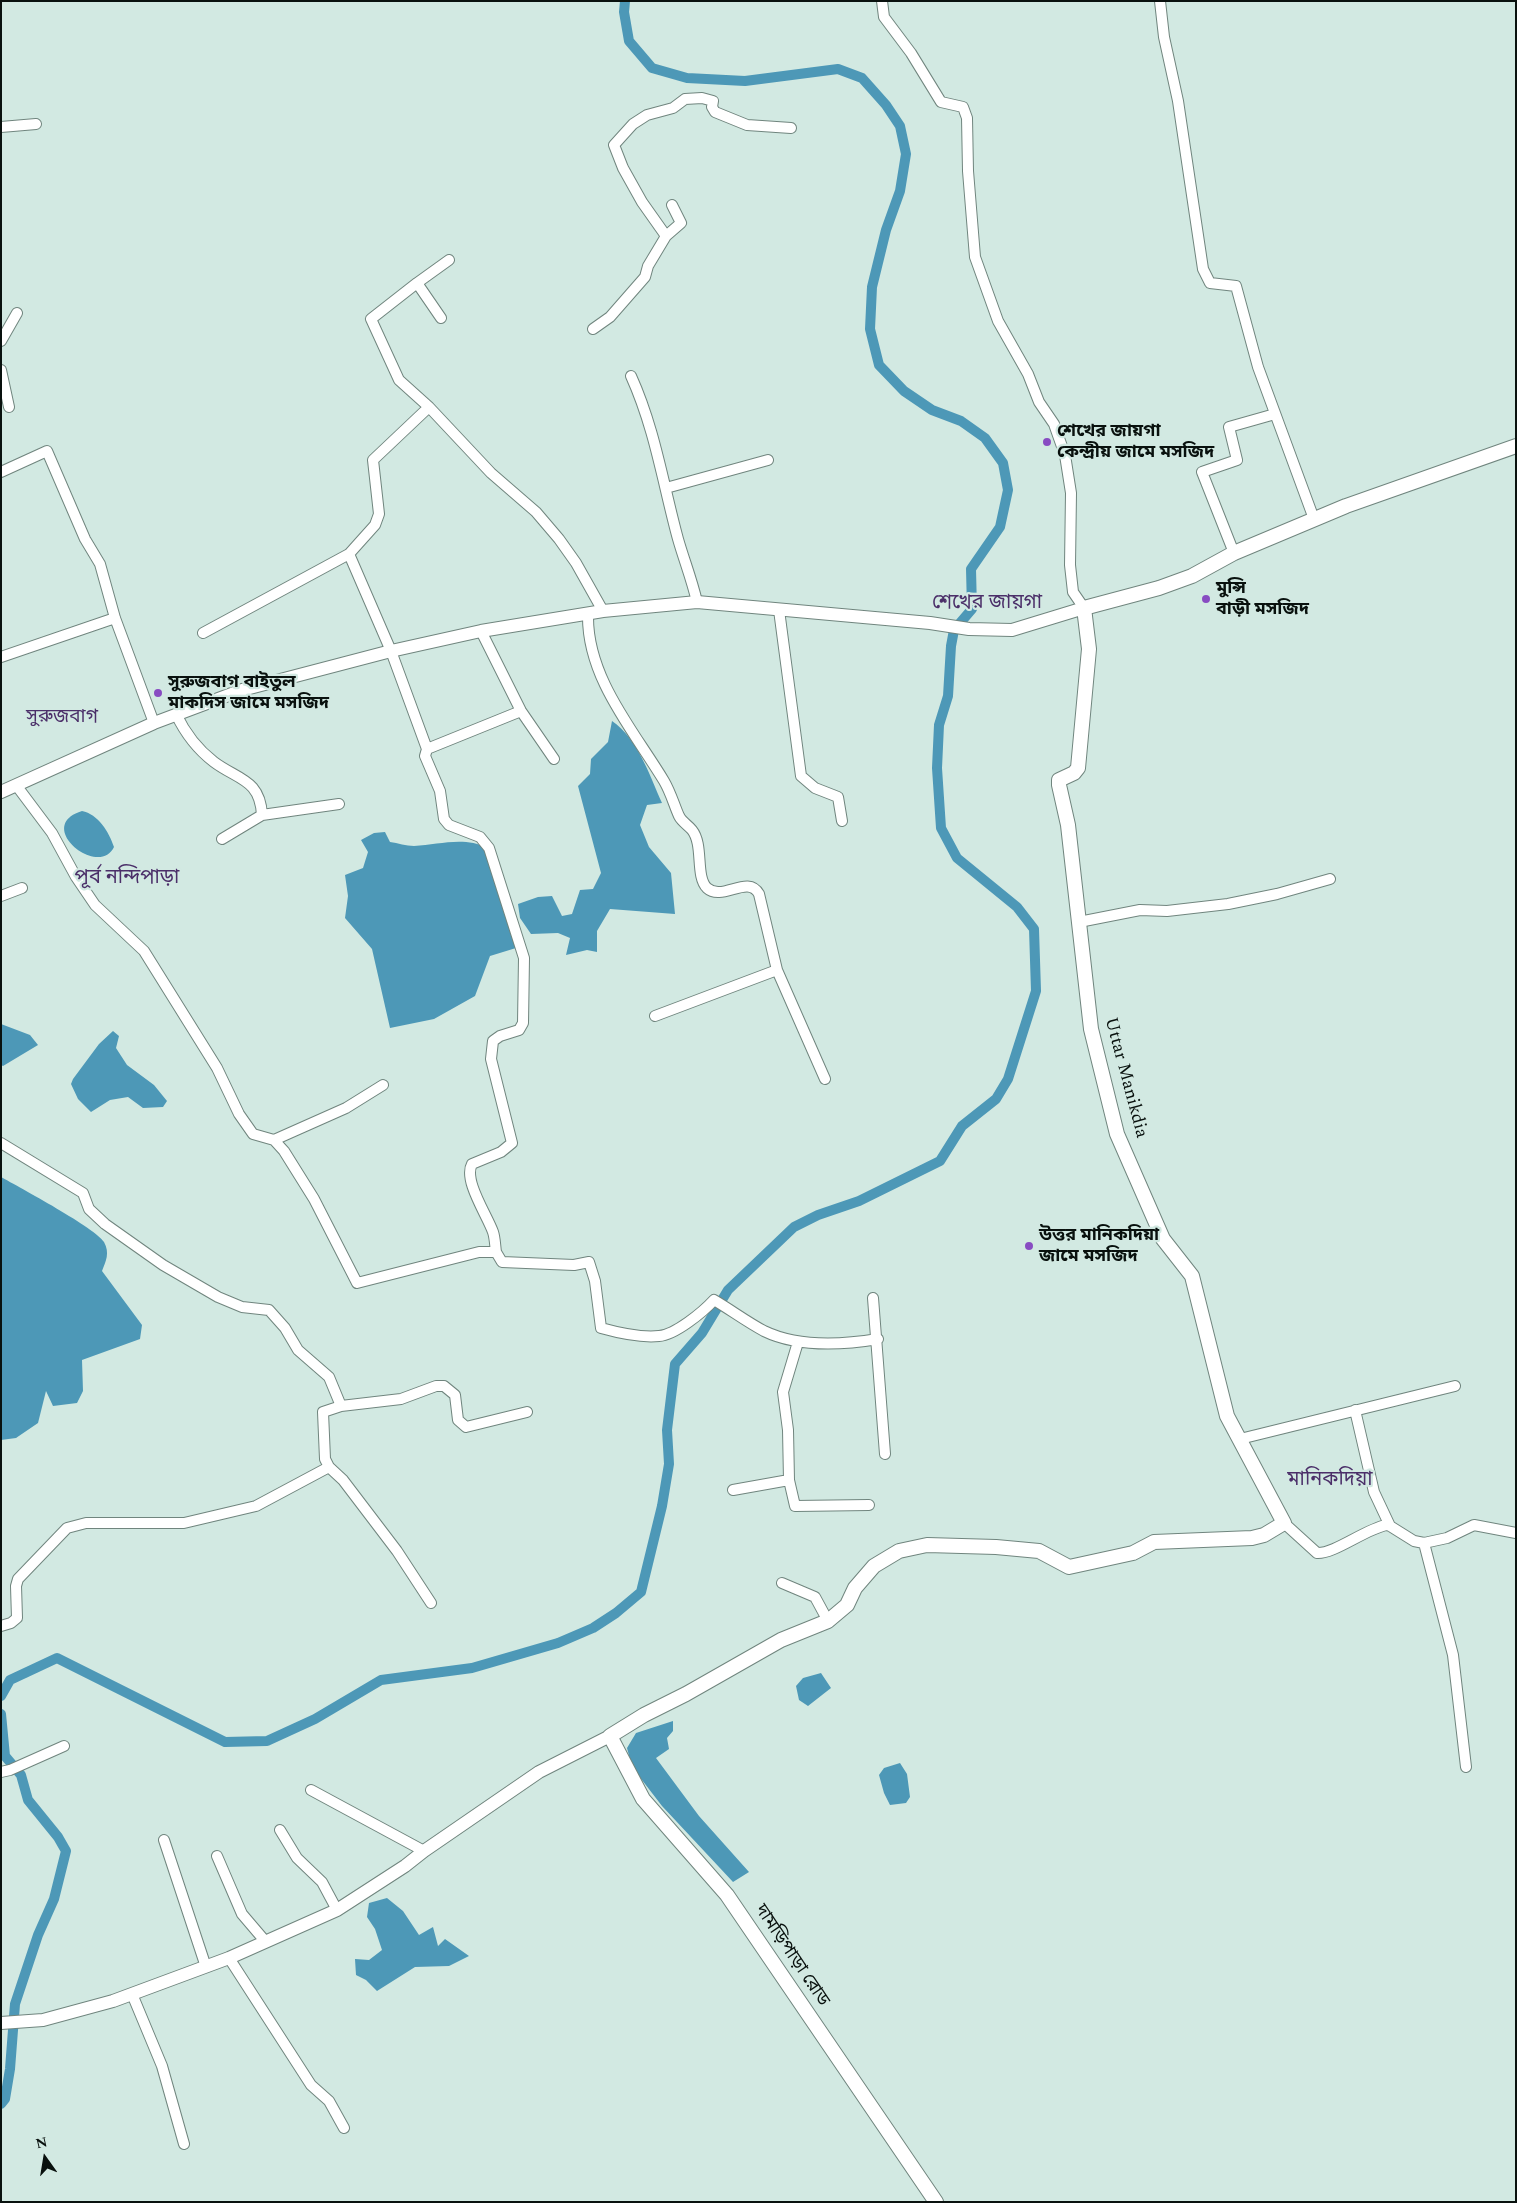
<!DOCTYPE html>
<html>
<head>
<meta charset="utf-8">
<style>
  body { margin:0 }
  #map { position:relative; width:1517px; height:2203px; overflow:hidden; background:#d2e9e2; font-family:Spectral,serif }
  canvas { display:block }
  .frame { position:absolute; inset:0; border:2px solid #09110e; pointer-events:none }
  .north { position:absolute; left:20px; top:2133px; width:50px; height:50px; -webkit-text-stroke:4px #d2e9e2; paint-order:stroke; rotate:347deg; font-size:14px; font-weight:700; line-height:20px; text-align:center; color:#09110e }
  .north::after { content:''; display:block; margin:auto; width:18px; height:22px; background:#09110e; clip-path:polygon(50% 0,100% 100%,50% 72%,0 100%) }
</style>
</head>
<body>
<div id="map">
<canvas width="1517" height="2203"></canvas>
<div class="frame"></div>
<div class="north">N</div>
</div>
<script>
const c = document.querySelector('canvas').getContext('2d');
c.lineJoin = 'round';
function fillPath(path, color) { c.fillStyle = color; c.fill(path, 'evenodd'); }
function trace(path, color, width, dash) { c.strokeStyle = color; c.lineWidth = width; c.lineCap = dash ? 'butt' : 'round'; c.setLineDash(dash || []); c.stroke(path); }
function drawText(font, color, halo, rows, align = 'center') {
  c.font = font + ' Spectral,"Noto Sans Bengali",serif'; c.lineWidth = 4.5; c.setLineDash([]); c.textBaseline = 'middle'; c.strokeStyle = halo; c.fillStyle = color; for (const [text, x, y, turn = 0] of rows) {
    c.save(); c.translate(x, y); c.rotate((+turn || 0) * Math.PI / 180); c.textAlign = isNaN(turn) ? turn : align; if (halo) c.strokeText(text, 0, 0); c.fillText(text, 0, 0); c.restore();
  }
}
const water = new Path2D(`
  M612,721C638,739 649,774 662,803L647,805L640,825L649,847L671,873L675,914L610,909L597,931V952L587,950L566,955L570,938L558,933L531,934L520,918L518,904L538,897L552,896L562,916L572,914L580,890L593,889L601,873L578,786L590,774L591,759L608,742Z
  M82,811C98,814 109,832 114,847C99,879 33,826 82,811Z
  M385,832L390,842C398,843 406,846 414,846C439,845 463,836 488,848L516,948L490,956L475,996L434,1019L390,1028L372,949L345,918L348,896L345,875L363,868L368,852L361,840L374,833Z
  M1,1024L30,1035L38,1045L3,1066L1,1065Z
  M113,1031L119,1036L116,1048L127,1065L154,1085L167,1101L163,1107L143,1108L128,1097L110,1100L91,1112L78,1099L71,1084L73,1079L99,1044Z
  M1,1177C19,1187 97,1229 104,1242C110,1253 106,1261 102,1271L142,1325L140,1339L82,1360L83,1391L77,1403L53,1406L46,1391L38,1423L16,1438L1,1440Z
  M821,1673L831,1688L808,1706L799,1700L796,1686L803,1678Z
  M673,1721V1731L667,1738L669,1749L656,1758L699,1816L749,1872L733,1882L662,1806L632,1767L627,1748L636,1733Z
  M900,1763L907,1774L910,1797L906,1803L890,1805L884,1793L879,1775L884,1768Z
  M387,1898L403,1911L419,1935L433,1927L438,1946L445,1939L469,1956L449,1966L415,1967L377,1991L366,1980L356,1975L355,1959L369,1960L382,1950L375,1929L367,1917L369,1903Z`);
const canal = new Path2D(`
  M1,1696L10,1680L57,1658L225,1742L267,1741L315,1719L381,1680L472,1668L558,1643L593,1628L616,1613L641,1592L662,1506L669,1464L667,1430L675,1364L702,1333L728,1290L794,1227L818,1215L859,1201L940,1161L962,1126L996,1099L1008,1079L1036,991L1034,929L1017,907L957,858L941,828L937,768L939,725L948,696L951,646L954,630L972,609L971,569L1000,527L1008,490L1003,463L985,438L961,421L932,410L904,391L879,365L870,329L872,287L886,230L900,191L906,154L900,126L886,105L862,78L838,69L745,81L687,78L652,68L629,41L624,12L625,1
  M1,1714L5,1756L21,1775L28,1800L58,1837L66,1851L54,1899L38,1935L15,2004L10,2069L5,2099L1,2104`);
const minor = new Path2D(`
  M882,1L884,17L911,53L941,102L963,107L967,118L968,171L975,257L998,321L1028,374L1039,402L1054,424L1065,455L1071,493L1070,565L1073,592L1084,608
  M1160,1L1164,37L1178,101L1203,269L1210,283L1236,286L1258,367L1314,519
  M1,127L36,124
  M672,205L681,223L666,236L642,202L623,168L614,145L633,124L647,115L673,108L685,99L702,98L713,101L712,107L715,112L747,125L791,128
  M417,283L449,260
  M441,318L417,283L371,319L399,380L429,407L373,460L379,514L375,525L349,554L391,651L427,749L521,711
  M593,329L610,317L645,277L648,266L666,236
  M1,341L17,313
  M1,370L9,407
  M631,376C655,429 663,484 678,539C684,560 692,580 697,602
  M429,407L491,473L536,512L559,539L576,563L603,611
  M1,472L47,451L85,539L100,564L115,618L154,723
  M666,488L768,460
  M1234,553L1202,472L1237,460L1229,427L1275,414
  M779,610L801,776L815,788L838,797L842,821
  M588,615C587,678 634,731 664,781C671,793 674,805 679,816C682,822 688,825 692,830C704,845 695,876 707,888C722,902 748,874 759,894L777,970L825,1079
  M481,631L521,711L554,759
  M203,633L349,554
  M1,657L115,618
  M176,714C185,733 197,749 214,762C238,780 260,779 262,815
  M427,749L425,756L440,791L444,819L449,825L480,837L489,848L524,958L523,1023L519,1030L500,1036L493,1041L491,1059L512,1143L501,1152L472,1164C463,1180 487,1215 493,1232C495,1238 495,1245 496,1252
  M16,785L52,833L76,877L95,905L144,951L217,1068L239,1114L253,1134L274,1140L284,1151L314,1199L357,1283L479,1252H496L502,1262L574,1265L589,1262L595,1281L601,1328C619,1333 640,1338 659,1336C675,1335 703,1312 714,1300C731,1310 747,1322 764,1331C797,1347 842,1345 878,1339
  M222,839L262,815L339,804
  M1,896L22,888
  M1079,922L1140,910L1167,911L1228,904L1277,894L1330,879
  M655,1016L777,970
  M274,1140L346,1108L383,1085
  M1,1143L83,1193L89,1209L105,1224L163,1265L218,1297L242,1307L269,1310L285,1328L298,1350L329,1377L341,1406L401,1399L436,1386H444L455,1395L458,1420L466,1427L527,1412
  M873,1298L885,1454
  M798,1342L783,1392L788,1430L789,1480L795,1506L869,1505
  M341,1406L323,1412L325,1459L329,1467L343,1480L397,1551L431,1603
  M1355,1410L1374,1492L1390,1526
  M1240,1439L1455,1386
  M733,1490L789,1480
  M1284,1523L1317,1553C1334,1554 1364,1530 1386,1525L1390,1526L1414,1541L1424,1543L1453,1655L1466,1767
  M1424,1543L1447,1538L1474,1525L1516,1533
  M782,1583L815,1597L828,1621
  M1,1626L11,1623L17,1618L16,1586L18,1579L67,1528L86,1523H184L256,1506L329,1467
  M1,1772L10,1770L64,1746
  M311,1790L424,1851
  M280,1830L297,1858L322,1882L337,1910
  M164,1840L206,1967
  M217,1856L242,1914L265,1941
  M229,1958L311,2085L329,2101L344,2128
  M132,1994L162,2066L184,2144`);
const tertiary = new Path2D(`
  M1,792L154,723L242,690L391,651L481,631L603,611L697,602L930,623L969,629L1012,630L1084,608
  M1,2023L43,2020L113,2001L229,1958L337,1910L405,1866L424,1851L539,1772L610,1736`);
const secondary = new Path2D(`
  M936,2202L727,1895L643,1799L610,1736L644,1715L686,1694L781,1640L828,1621L847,1605L855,1588L874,1566L899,1551L927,1545L996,1547L1039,1551L1069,1567L1133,1553L1154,1542L1252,1538L1264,1535L1284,1523L1227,1416L1192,1276L1163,1239L1117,1134L1091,1029L1068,825L1059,785V780L1074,773L1078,768L1089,649L1084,608L1159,588L1192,576L1234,553L1346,506L1516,446`);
const markers = [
  [1047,442,5,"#884cc2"],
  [1206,599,5,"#884cc2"],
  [158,693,5,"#884cc2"],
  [1029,1246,5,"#884cc2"]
];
const poiNames = [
  ["শেখের জায়গা",1057,432],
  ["কেন্দ্রীয় জামে মসজিদ",1057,453],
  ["মুন্সি",1216,589],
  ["বাড়ী মসজিদ",1216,610],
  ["সুরুজবাগ বাইতুল",168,683],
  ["মাকদিস জামে মসজিদ",168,704],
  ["উত্তর মানিকদিয়া",1039,1236],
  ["জামে মসজিদ",1039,1257]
];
const streetNames = [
  ["Uttar Manikdia",1125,1078,75],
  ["দামড়িপাড়া রোড",791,1956,56]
];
const neighbourhoodNames = [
  ["সুরুজবাগ",62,718]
];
const quarterNames = [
  ["শেখের জায়গা",987,604],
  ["পূর্ব নন্দিপাড়া",127,879],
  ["মানিকদিয়া",1330,1481]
];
fillPath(water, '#4d98b7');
trace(canal, '#4d98b7', 10);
trace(minor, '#70857e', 12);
trace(tertiary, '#70857e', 14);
trace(secondary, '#70857e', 16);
trace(minor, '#fff', 10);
trace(tertiary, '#fff', 12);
trace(secondary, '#fff', 14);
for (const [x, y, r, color] of markers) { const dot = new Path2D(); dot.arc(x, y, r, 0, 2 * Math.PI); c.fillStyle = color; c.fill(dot); trace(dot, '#d2e9e2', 2); }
drawText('bold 18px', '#09110e', '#d2e9e2', poiNames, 'left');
drawText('18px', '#09110e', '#d2e9e2', streetNames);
drawText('19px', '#4b2f69', '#d2e9e2', neighbourhoodNames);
drawText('20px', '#4b2f69', '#d2e9e2', quarterNames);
</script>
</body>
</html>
